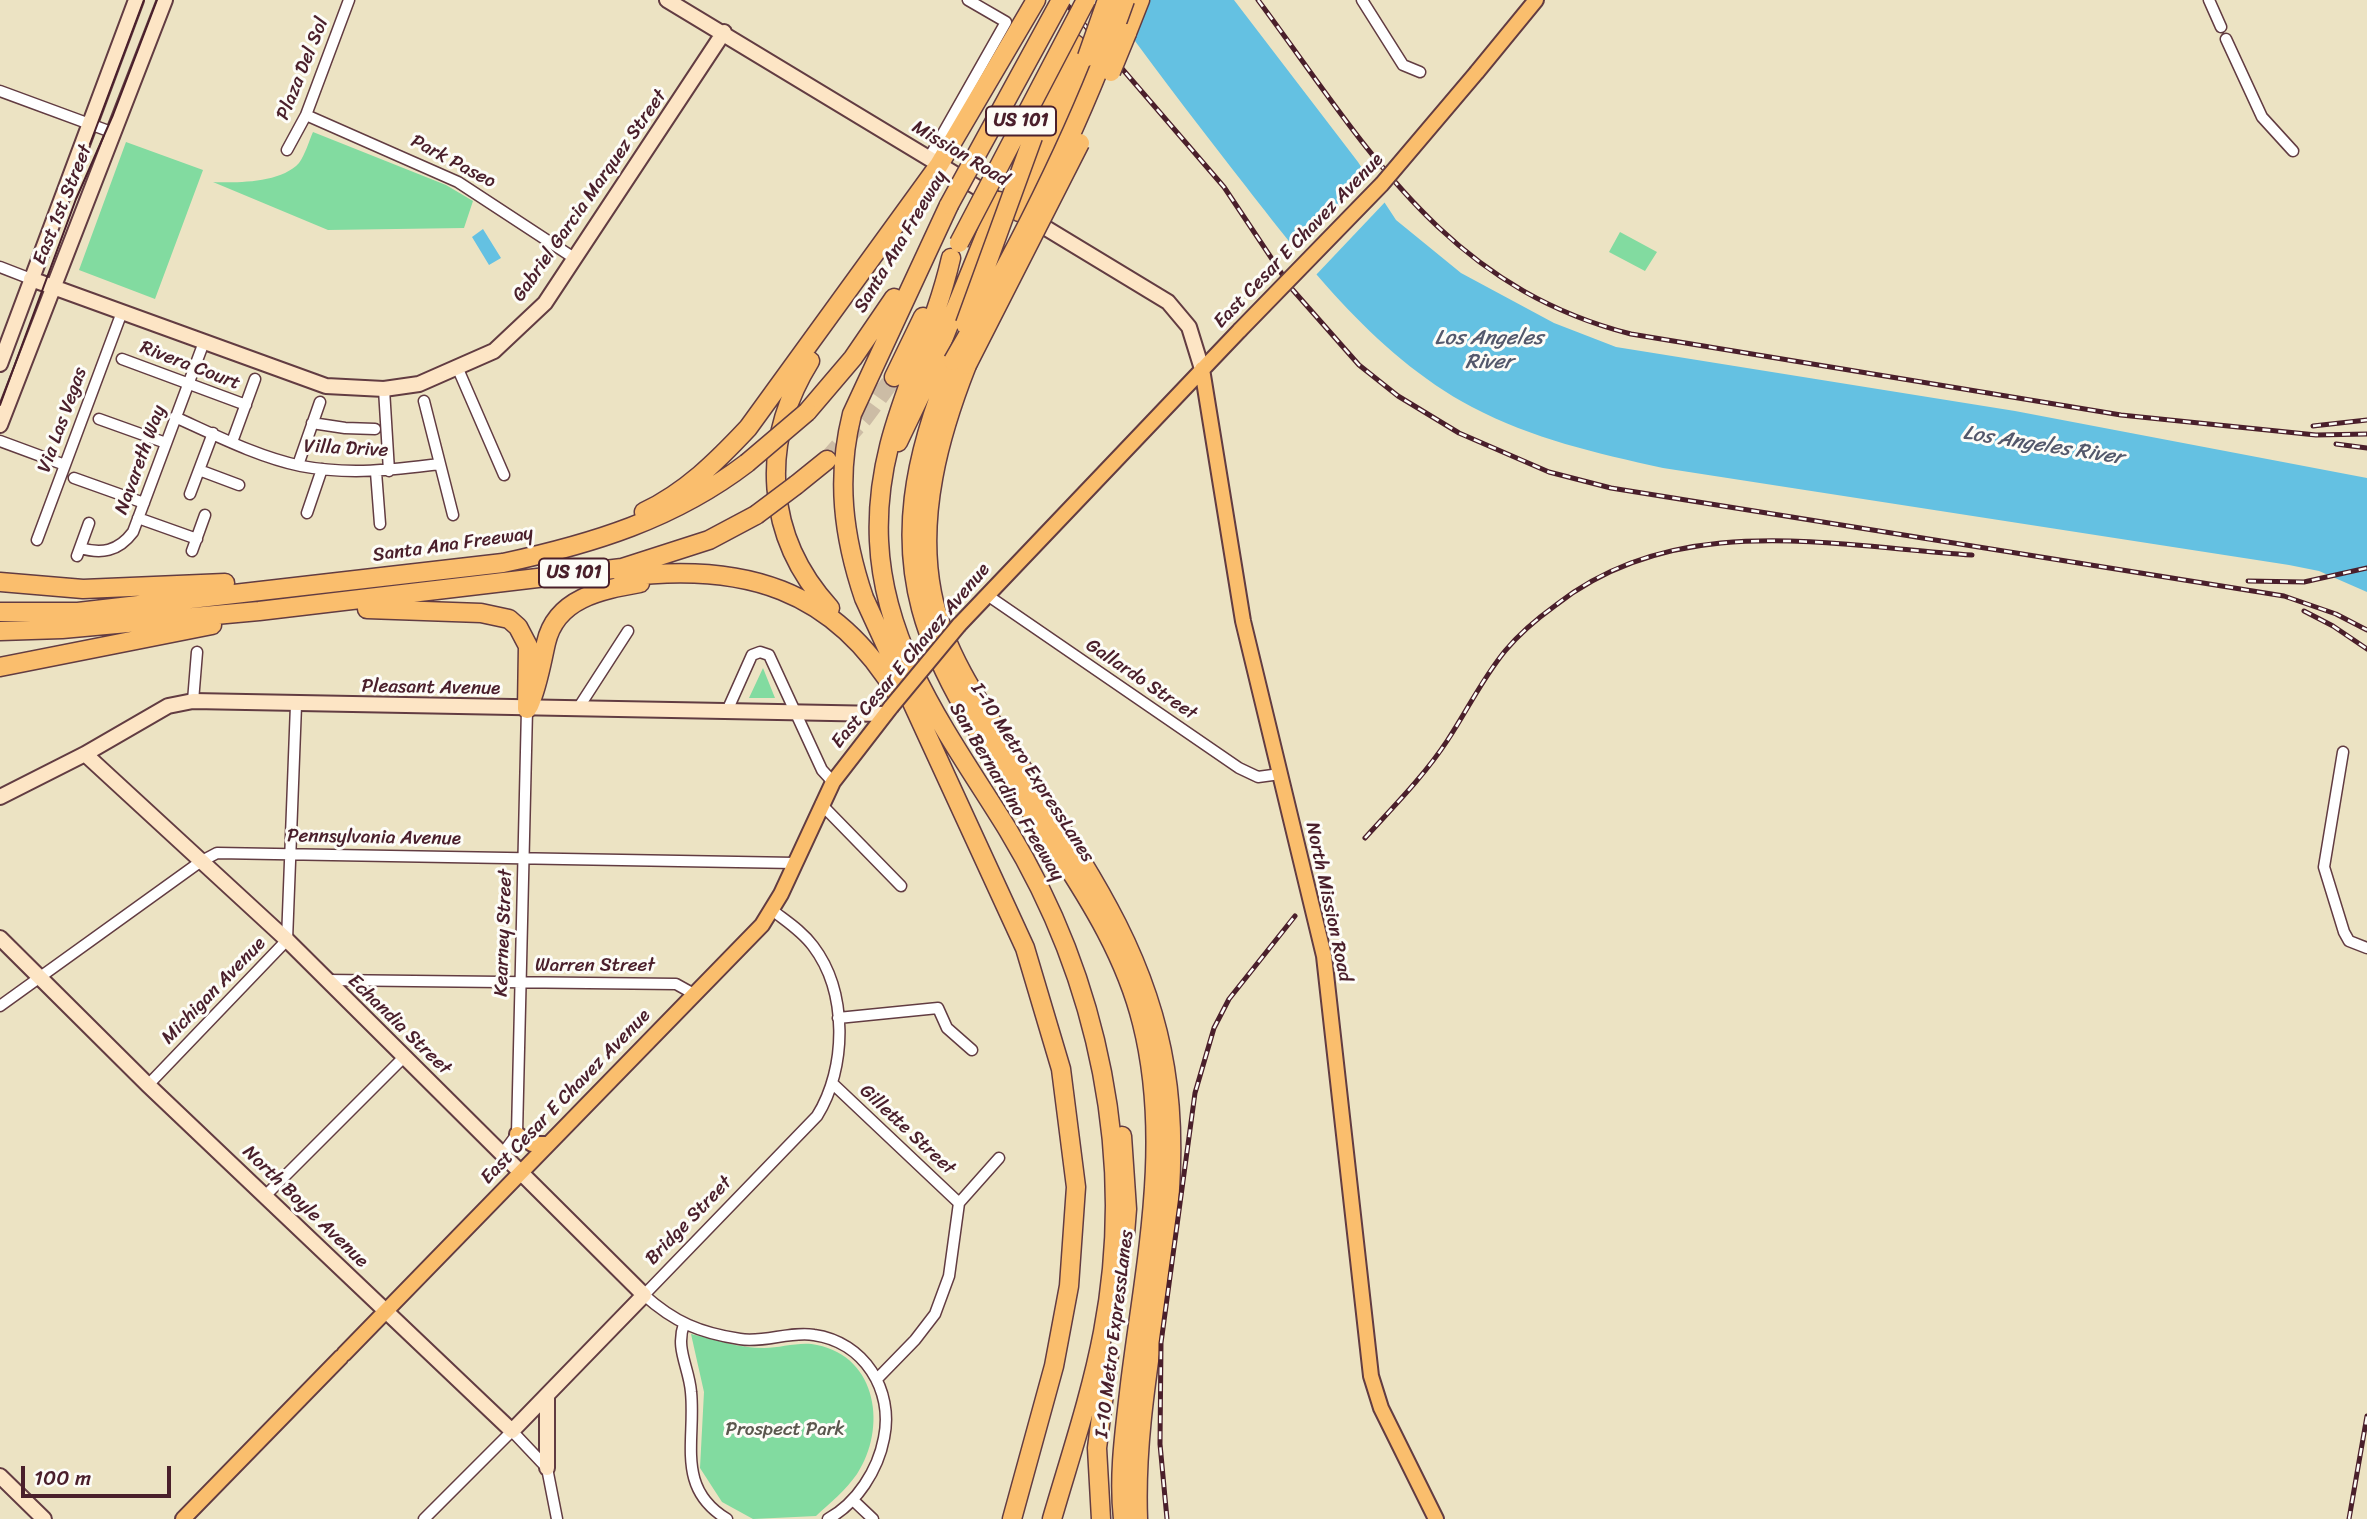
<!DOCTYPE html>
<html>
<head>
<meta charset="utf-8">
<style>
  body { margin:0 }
  #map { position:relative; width:2367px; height:1519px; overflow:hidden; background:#ece3c3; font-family:Sriracha,sans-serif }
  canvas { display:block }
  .scale { position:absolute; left:21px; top:1466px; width:150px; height:32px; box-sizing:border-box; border:4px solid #4a1f2b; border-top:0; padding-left:9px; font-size:21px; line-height:24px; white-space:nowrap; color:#4a1f2b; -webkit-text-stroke:5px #fdfcf7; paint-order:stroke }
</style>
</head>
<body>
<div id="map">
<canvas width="2367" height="1519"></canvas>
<div class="scale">100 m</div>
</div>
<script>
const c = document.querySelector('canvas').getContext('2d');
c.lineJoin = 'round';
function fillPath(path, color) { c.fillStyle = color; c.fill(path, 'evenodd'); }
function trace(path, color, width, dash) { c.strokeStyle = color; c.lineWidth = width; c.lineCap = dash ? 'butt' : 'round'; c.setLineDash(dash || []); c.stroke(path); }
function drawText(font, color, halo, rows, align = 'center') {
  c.font = font + ' Sriracha,sans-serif'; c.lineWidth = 6; c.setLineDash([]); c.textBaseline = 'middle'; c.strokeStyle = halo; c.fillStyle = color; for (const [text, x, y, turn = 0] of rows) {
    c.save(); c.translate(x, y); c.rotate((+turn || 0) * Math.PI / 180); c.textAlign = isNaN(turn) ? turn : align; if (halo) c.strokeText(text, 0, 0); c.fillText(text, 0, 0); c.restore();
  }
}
const green = new Path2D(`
  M313,132L446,185L473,201L464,228L328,230L213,182C237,183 281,183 299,163C305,155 309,141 313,132Z
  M126,142L203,170L155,299L79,270Z
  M1620,232L1657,252L1645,271L1609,252Z
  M763,668L775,698H749Z
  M691,1334C716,1340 739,1348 764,1348C781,1348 801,1341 817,1345C878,1357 887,1429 857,1474C846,1490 830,1503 816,1516L753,1519L722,1502L700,1468L704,1392Z`);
const water = new Path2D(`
  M1106,0H1234L1358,162L1396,220L1461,273L1554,323L1616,347L2015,411L2367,478V592L2319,571L2289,565L1663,468C1596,453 1533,439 1472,407C1371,353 1302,258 1233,170C1190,114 1146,58 1106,0Z
  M483,229L501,258L489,265L472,237Z`);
const pier = new Path2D(`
  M1370,174L1387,200L1315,276L1293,252Z`);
const highwayTunnel = new Path2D(`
  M827,460L864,418L894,377`);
const street = new Path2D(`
  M1362,0L1403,65L1420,72
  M2209,0L2221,27
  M2226,39L2262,117L2293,151
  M0,91L114,133
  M306,115L458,182L574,258
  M287,150L306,115L349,0
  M929,158L1006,22L968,0
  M0,267L31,279
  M122,359L246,405
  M458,369L504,475
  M384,389L389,471
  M424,401L453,515
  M175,417C215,435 258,457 301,466C348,475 393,470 440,464
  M99,419L166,443
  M312,423L345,428L375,429
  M0,441L65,465
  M232,442L255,379
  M298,465L320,402
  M199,470L239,485
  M376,472L380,524
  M74,478L144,503
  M190,494L213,433
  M307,513L322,469
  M138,518L197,539
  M37,540L122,312
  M80,548C101,554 118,552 133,532L204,342
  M192,551L205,515
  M77,556L89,523
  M987,595L1239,768L1258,777L1280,774
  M193,701L197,652
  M577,710L628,631
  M727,711L752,655L760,652L769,655L822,770L833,782
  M2343,752L2324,867L2344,932L2349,941L2367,948
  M821,804L901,886
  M772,910C786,921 802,931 813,946C848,992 847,1068 817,1116L644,1295C674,1322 700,1333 740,1339C764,1343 790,1331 814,1335C864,1342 894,1390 884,1438C878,1470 857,1503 828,1519
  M326,980L676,984L694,994
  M0,1006L200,862L217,853L795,863
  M838,1018L938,1008L947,1028L972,1050
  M832,1083L959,1203
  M148,1085L287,940L296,705
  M503,1153L517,1134L527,709
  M266,1195L404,1057
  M684,1324C675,1349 689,1367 691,1392C696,1440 675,1488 727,1519
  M877,1379L915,1340L935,1314L949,1276L959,1203L999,1158
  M853,1500L873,1519
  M424,1519L512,1431L547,1468L557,1519`);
const secondary = new Path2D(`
  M667,0L993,197
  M1031,219L1168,302L1189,327L1202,369
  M31,279L326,386L384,389L419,384L494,351L545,303L724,32
  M0,364L136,0
  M0,425L165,0
  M0,797L85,754L168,706L193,701L884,714
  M0,938L148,1085L512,1431L644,1295L287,940L85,754
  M547,1395V1468
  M0,1476L44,1519`);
const primary = new Path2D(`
  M1477,72L1536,0
  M1202,369L1243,621L1324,956L1371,1376L1381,1408L1436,1519
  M959,625L1240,330
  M517,1134L532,1144H547
  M344,1354L762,925L781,894L833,782L891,707
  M183,1519L341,1357`);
const highway = new Path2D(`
  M1127,33L1140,0
  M1033,137L1075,44
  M949,205L852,414C836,478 843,536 864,598L1025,948L1061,1069L1076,1187L1069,1286L1054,1366L1012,1519
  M1019,212L1087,57
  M951,258C928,358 874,432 879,541C884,652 952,739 1008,830C1099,980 1136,1159 1103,1332C1091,1395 1070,1457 1052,1519
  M810,361C759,443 765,537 830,608
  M953,361C861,580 934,669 1055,847C1091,902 1126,958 1142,1023C1172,1142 1145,1264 1130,1384C1125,1429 1118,1474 1123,1519
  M967,365C939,436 917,516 932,593C943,650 979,703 1011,751C1077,855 1145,943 1165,1068C1190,1219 1132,1368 1138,1519
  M894,377L923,317
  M807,412L853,358L894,298
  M898,442L921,394L999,201
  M796,485L827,460
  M644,512C686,492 717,461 748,428L939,165L1036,0
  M623,577C743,562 834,588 898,696
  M0,582L83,589L225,583
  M367,609L481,613L509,619L518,627L528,646L527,709
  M0,612H78L503,563C592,544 674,519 747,463
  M0,631L62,629L259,611L622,568L709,540L756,515
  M0,667L212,625
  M529,706C538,685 541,665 546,643C556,598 601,590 640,583
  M1122,1136L1127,1209L1125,1234
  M1101,1519L1097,1448L1109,1355`);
const tram = new Path2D(`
  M90,144L144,0
  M0,405L76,199L113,115L157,0`);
const rail = new Path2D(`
  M1063,0L1224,187L1292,289L1359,365L1398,396L1459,433L1549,472L1611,488L2284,596L2336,614L2367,630
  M1258,0C1366,145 1443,286 1631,334L2121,415L2316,435L2367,434
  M2313,426L2367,420
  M2336,444L2367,448
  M2248,581L2304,582L2367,568
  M2304,611L2333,626L2367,649
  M1365,838C1393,807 1424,776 1447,741C1467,711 1482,679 1505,651C1519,634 1538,618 1556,605C1677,510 1831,546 1972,555
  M1167,1519L1160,1444L1161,1343L1195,1093L1214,1028L1229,999L1295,916
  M2349,1519L2367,1416`);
const primaryBridge = new Path2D(`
  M1240,330L1382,184L1477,72
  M891,707L959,625`);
const highwayBridge = new Path2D(`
  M1087,57L1107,0
  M1111,72L1127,33
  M949,205L1061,0
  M959,243L1086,0
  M965,324L1033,137
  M953,361C1020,246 1081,125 1125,0
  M967,365L1080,143
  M747,463L807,412
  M756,515L796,485`);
const shields = [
  [1021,121,70],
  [574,573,70]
];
const shieldNames = [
  ["US 101",1021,121],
  ["US 101",574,573]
];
const streetNames = [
  ["Plaza Del Sol",303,69,-68],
  ["Mission Road",960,154,31],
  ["Park Paseo",453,162,28],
  ["Gabriel Garcia Marquez Street",590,196,-55],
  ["East 1st Street",63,205,-68],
  ["East Cesar E Chavez Avenue",1299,241,-46],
  ["Santa Ana Freeway",901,242,-59],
  ["Rivera Court",190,366,21],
  ["Via Las Vegas",63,420,-70],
  ["Villa Drive",346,449,3],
  ["Navareth Way",141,460,-70],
  ["Santa Ana Freeway",453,545,-8],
  ["East Cesar E Chavez Avenue",911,656,-50],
  ["Gallardo Street",1141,680,34],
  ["Pleasant Avenue",431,688,1],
  ["I-10 Metro ExpressLanes",1032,773,57],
  ["San Bernardino Freeway",1006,792,59],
  ["Pennsylvania Avenue",374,838,1],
  ["North Mission Road",1328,902,78],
  ["Kearney Street",504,933,-88],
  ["Warren Street",595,966],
  ["Michigan Avenue",214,991,-46],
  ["Echandia Street",399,1025,44],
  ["East Cesar E Chavez Avenue",566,1097,-46],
  ["Gillette Street",907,1130,43],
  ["North Boyle Avenue",305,1207,44],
  ["Bridge Street",689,1221,-46],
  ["I-10 Metro ExpressLanes",1115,1334,-83]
];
const parkNames = [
  ["Prospect Park",785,1430]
];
const waterNames = [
  ["Los Angeles",1489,339],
  ["River",1489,363],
  ["Los Angeles River",2043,446,9]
];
fillPath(green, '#82dba0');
fillPath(water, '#64c1e2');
fillPath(pier, '#ece3c3');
trace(highwayTunnel, '#ccbca5', 18, [18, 9]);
trace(street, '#623c42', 13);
trace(secondary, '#623c42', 18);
trace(primary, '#623c42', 18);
trace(highway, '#623c42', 21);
trace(street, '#fff', 10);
trace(secondary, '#fde5c5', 14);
trace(primary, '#fabe6d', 14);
trace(highway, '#fabe6d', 18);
trace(tram, '#4a1f2b', 2);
trace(rail, '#4a1f2b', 5);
trace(rail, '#fdfcf7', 2.5, [8]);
trace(primaryBridge, '#623c42', 18, []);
trace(highwayBridge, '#623c42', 21, []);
trace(primaryBridge, '#fabe6d', 14);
trace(highwayBridge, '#fabe6d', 18);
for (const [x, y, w] of shields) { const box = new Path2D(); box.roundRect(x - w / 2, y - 14.5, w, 29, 5); c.fillStyle = '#fdfcf7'; c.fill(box); trace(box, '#4a1f2b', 2); }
drawText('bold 18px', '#4a1f2b', null, shieldNames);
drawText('19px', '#4a1f2b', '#fdfcf7', streetNames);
drawText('19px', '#5b574e', '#fdfcf7', parkNames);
drawText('italic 21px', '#53586b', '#fdfcf7', waterNames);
</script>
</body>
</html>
